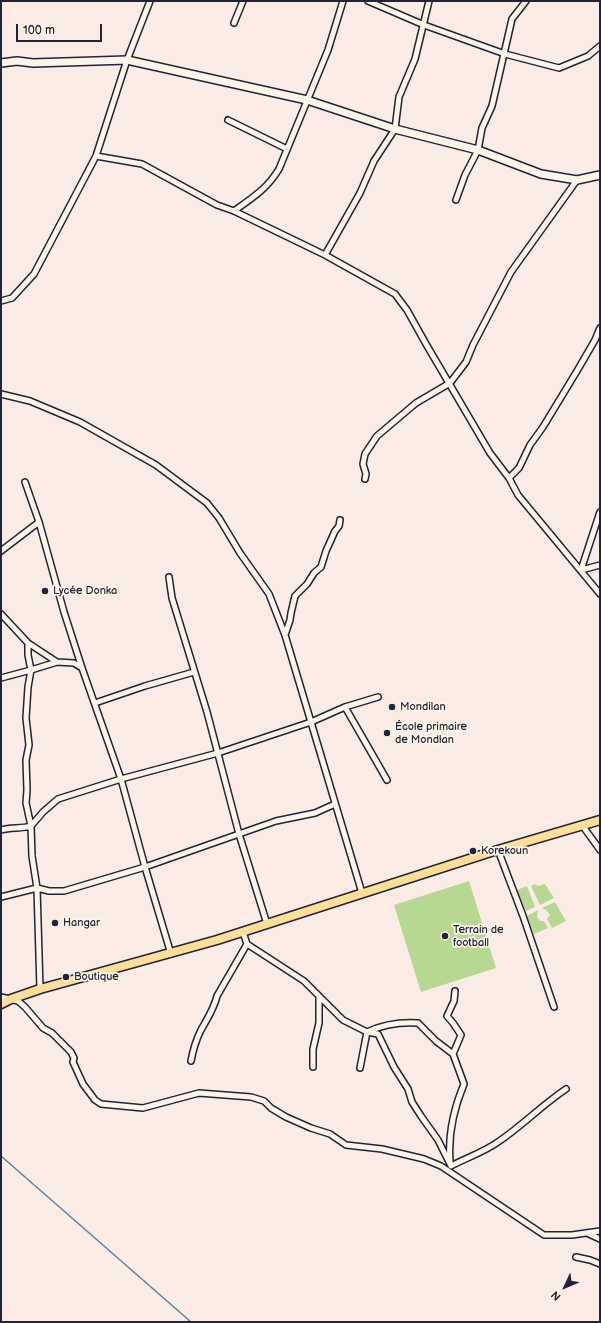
<!DOCTYPE html>
<html>
<head>
<meta charset="utf-8">
<style>
  body { margin:0 }
  #map { position:relative; width:601px; height:1323px; overflow:hidden; background:#faebe5; font-family:"Balsamiq Sans",sans-serif }
  canvas { display:block }
  .frame { position:absolute; inset:0; border:2px solid #22223b; pointer-events:none }
  .north { position:absolute; left:545px; top:1267px; width:40px; height:40px; -webkit-text-stroke:3px #fcf5e5; paint-order:stroke; rotate:226deg; font-size:11px; font-weight:700; line-height:16px; text-align:center; color:#22223b }
  .north::after { content:''; display:block; margin:auto; width:14px; height:18px; background:#22223b; clip-path:polygon(50% 0,100% 100%,50% 72%,0 100%) }
  .scale { position:absolute; left:16px; top:24px; width:86px; height:18px; box-sizing:border-box; border:2px solid #22223b; border-top:0; padding-left:5px; font-size:12px; line-height:14px; white-space:nowrap; color:#22223b; -webkit-text-stroke:3px #fcf5e5; paint-order:stroke }
</style>
</head>
<body>
<div id="map">
<canvas width="601" height="1323"></canvas>
<div class="frame"></div>
<div class="north">N</div>
<div class="scale">100 m</div>
</div>
<script>
const c = document.querySelector('canvas').getContext('2d');
c.lineJoin = 'round';
function fillPath(path, color) { c.fillStyle = color; c.fill(path, 'evenodd'); }
function trace(path, color, width, dash) { c.strokeStyle = color; c.lineWidth = width; c.lineCap = dash ? 'butt' : 'round'; c.setLineDash(dash || []); c.stroke(path); }
function drawText(font, color, halo, rows, align = 'center') {
  c.font = font + ' "Balsamiq Sans",sans-serif'; c.lineWidth = 3.5; c.setLineDash([]); c.textBaseline = 'middle'; c.strokeStyle = halo; c.fillStyle = color; for (const [text, x, y, turn = 0] of rows) {
    c.save(); c.translate(x, y); c.rotate((+turn || 0) * Math.PI / 180); c.textAlign = isNaN(turn) ? turn : align; if (halo) c.strokeText(text, 0, 0); c.fillText(text, 0, 0); c.restore();
  }
}
const green = new Path2D(`
  M469,881L496,968L421,992L394,905Z
  M535,884L538,886L545,884L554,898L540,905L531,886Z
  M527,886L535,907L526,911L517,890Z
  M555,902L566,921L552,928L547,919L550,915L546,910L542,908Z
  M538,910L537,917L540,921H544L548,928L534,934L527,916Z`);
const stream = new Path2D(`
  M1,1156L191,1322`);
const street = new Path2D(`
  M368,1L424,25L505,54L559,68L588,56L600,46
  M234,23L243,1
  M228,120L287,149
  M96,156L142,164L217,205L234,211L325,255L395,294L407,310L426,344L490,453L509,478L518,495L600,594
  M456,200L465,175L478,150L482,128L492,106L512,19L526,1
  M234,211C252,198 267,189 279,169L328,50L343,1
  M325,255L360,193L374,161L395,129L399,97L415,59L429,1
  M1,301L12,298L34,274L96,156L127,60L150,1
  M1,394L30,401L80,422L156,465L207,503L219,518L240,553L269,594L285,635L362,893
  M509,478L519,468L530,445L543,427L577,371L595,340L600,328
  M365,479L366,474L363,464L365,454L377,436L416,403L450,383L466,362L473,345L511,272L577,180
  M25,482L39,522L64,612L82,668L121,779L145,867L171,954
  M1,551L39,522
  M581,570L600,512
  M581,570L600,565
  M169,577L172,598L207,712L239,834L267,924
  M1,614L28,643L57,662L74,663L82,668
  M285,635L290,620L291,613L295,596L307,584L314,573L321,567L326,551L335,531L339,526L340,520
  M1,678L31,670L28,655V643
  M95,703L145,686L194,672
  M345,707L387,780
  M582,825L600,850
  M1,830C11,827 21,829 31,826L26,803L27,790L26,760L29,745L26,718L28,687L31,670L57,662
  M498,850L523,916L554,1007
  M1,897L37,888L49,891H64L145,867L276,821L315,813L335,804
  M243,932L247,944L304,981L343,1020L367,1032L378,1034L394,1067L408,1089L412,1102L421,1116L438,1140L451,1166
  M40,989L37,888L32,856L31,826L43,812L58,799L121,779L218,753L311,722L345,707L378,697
  M1,997L18,1001L25,1007L43,1028L52,1033L71,1052L74,1058L73,1062L83,1084L95,1100L101,1104L143,1108L199,1093L251,1097L264,1101L271,1108L286,1117L311,1128L330,1134L346,1145L382,1149L424,1159L441,1166L544,1235H572L600,1231
  M191,1061C193,1050 196,1040 201,1030C207,1019 214,1009 217,996L247,944
  M313,1067V1049L319,1023V996
  M360,1068L367,1032C382,1025 401,1022 418,1023L436,1041L453,1054
  M450,1161C448,1134 454,1108 464,1084L453,1054L461,1035L453,1023L447,1016L454,1001L455,991
  M451,1166C466,1158 484,1152 498,1142C522,1126 542,1105 566,1089
  M587,1233L600,1239
  M576,1257L590,1260L600,1264`);
const secondary = new Path2D(`
  M1,63L17,61L33,63L127,60L307,100L395,129L478,150L541,174L577,180L600,175`);
const primary = new Path2D(`
  M1,1004L11,999L40,989L217,940L491,852L600,820`);
const markers = [
  [45,591,4,"#22223b"],
  [392,707,4,"#22223b"],
  [387,733,4,"#22223b"],
  [473,851,4,"#22223b"],
  [55,923,4,"#22223b"],
  [445,936,4,"#22223b"],
  [66,977,4,"#22223b"]
];
const poiNames = [
  ["Lycée Donka",53,591],
  ["Mondilan",400,707],
  ["École primaire",395,727],
  ["de Mondlan",395,740],
  ["Korekoun",481,851],
  ["Hangar",63,923],
  ["Terrain de",453,930],
  ["football",453,943],
  ["Boutique",74,977]
];
fillPath(green, '#b6d892');
trace(stream, '#5c82a0', 1.5);
trace(street, '#22223b', 8);
trace(secondary, '#22223b', 10);
trace(primary, '#22223b', 11);
trace(street, '#fcf5e5', 5);
trace(secondary, '#fcf5e5', 7);
trace(primary, '#fdde96', 8);
for (const [x, y, r, color] of markers) { const dot = new Path2D(); dot.arc(x, y, r, 0, 2 * Math.PI); c.fillStyle = color; c.fill(dot); trace(dot, '#fcf5e5', 1.5); }
drawText('11px', '#22223b', '#fcf5e5', poiNames, 'left');
</script>
</body>
</html>
